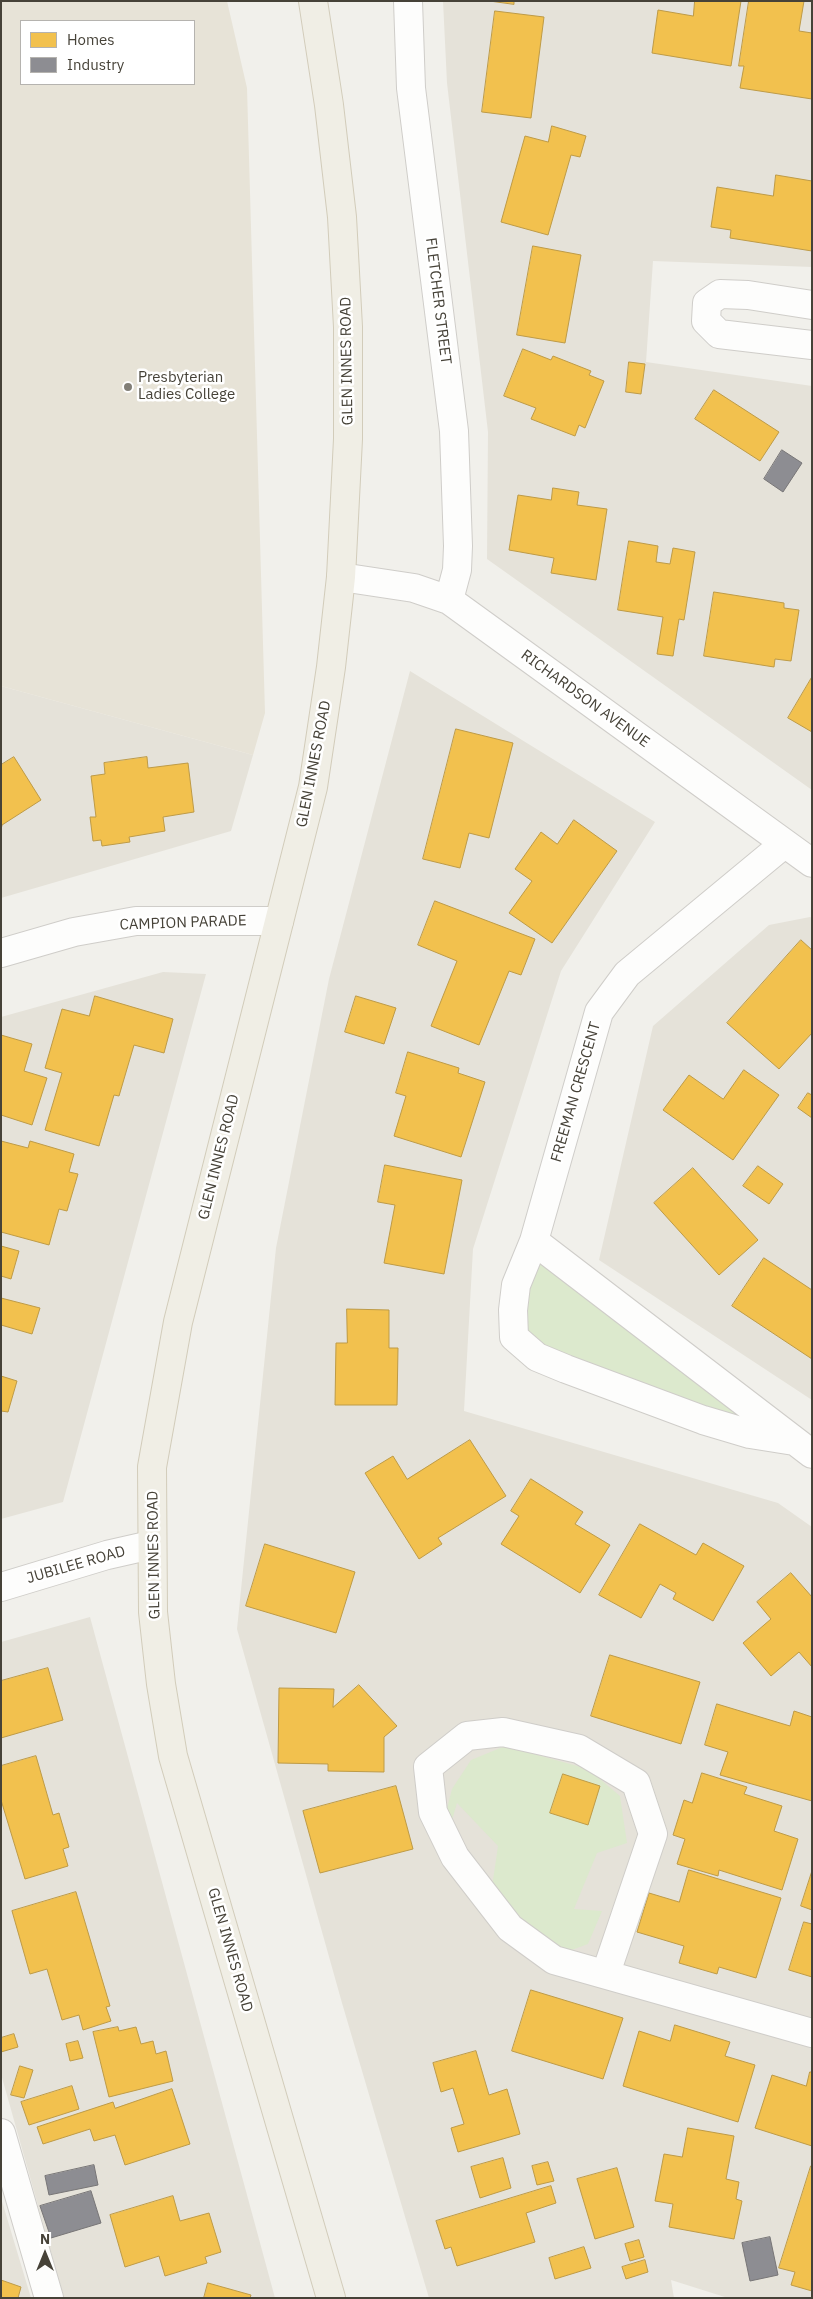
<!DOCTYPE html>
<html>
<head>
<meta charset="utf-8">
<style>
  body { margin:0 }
  #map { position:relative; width:813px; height:2299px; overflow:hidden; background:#f1f0eb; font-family:"IBM Plex Sans",sans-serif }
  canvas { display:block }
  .frame { position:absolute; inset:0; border:2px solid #464238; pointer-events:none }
  .legend { position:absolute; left:20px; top:20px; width:175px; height:65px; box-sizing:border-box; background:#fff; border:1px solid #b5b3af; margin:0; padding:6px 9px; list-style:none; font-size:15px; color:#464238 }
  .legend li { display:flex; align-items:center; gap:10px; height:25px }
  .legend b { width:25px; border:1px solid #b5b3af }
  .north { position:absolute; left:20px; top:2229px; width:50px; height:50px; -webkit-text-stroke:4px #fff; paint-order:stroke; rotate:0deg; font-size:14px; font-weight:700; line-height:20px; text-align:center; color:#464238 }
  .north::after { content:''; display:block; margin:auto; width:18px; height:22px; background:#464238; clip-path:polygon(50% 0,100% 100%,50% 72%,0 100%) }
</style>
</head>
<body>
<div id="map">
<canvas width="813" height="2299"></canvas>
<div class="frame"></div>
<ul class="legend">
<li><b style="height:14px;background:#f2c14e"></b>Homes</li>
<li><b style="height:14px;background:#8d8d92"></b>Industry</li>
</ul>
<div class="north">N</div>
</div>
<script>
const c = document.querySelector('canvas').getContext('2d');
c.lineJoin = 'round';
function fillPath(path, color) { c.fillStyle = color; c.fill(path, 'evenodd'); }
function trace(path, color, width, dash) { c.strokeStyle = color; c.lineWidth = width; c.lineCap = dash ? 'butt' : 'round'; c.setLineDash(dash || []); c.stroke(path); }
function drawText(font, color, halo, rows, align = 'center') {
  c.font = font + ' "IBM Plex Sans",sans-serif'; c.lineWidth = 5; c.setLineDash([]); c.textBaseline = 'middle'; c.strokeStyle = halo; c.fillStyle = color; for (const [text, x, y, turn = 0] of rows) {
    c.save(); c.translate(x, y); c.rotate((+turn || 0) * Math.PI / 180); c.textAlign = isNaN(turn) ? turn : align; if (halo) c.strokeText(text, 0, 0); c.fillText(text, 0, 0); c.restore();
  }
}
const residential = new Path2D(`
  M443,1H812V267L653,261L646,362L812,386V790L487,559L488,432L447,83Z
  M410,671L655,822L561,971L473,1249L464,1411L778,1503L812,1527V2298H728L671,2280L674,2298H429L342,2003L237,1629L276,1248L329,979Z
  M1,686L253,755L231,831L1,898Z
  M810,917L812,918V1400L599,1260L653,1026L769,925Z
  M163,972L206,974L63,1502L1,1519V1017Z
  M90,1617L275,2298H64L1,2074V1642Z
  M1,2198L31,2298H1Z`);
const education = new Path2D(`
  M1,1H227L247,88L265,713L253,755L1,686ZM21,21H194V84H21Z`);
const green = new Path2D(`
  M534,1241L794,1441L537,1357L513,1310Z
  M505,1746L588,1769L620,1796L627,1843L597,1853L574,1909L602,1911L588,1944L569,1951L538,1935L492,1887L498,1846L457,1803L449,1830L444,1820L452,1789L471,1760Z`);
const homes = new Path2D(`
  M490,1H514V4Z
  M695,1H741L731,66L652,53L658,10L693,16Z
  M749,1H804L799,31L812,33V99L740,88L744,66H739Z
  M495,11L544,17L531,118L482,112Z
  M552,126L586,136L580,157L571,155L548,235L501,222L525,136L548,142Z
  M776,175L812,181V251L730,238L731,230L711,227L717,187L773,196Z
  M533,246L581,255L565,343L517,335Z
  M523,349L551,360L553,356L591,371L589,375L604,381L585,428L579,425L575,436L531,419L536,408L504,396Z
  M629,362L645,364L641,394L626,392Z
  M714,390L779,432L760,461L695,419Z
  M553,488L579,492L577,505L607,509L596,580L551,573L554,558L509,550L518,495L551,500Z
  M629,541L658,546L656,562L670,564L673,548L695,552L684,620L679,619L673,656L657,654L663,617L618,610Z
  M714,592L784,603V608L799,610L791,661L775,659L774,667L704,656Z
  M812,677V732L788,718Z
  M456,729L513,743L489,838L469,833L460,868L423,859Z
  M14,757L41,800L2,825L1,830V765Z
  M147,757L148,768L188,763L194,812L163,817L165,831L129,837L130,842L102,846L101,840L93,841L90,817H96L91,776L105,774L104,763Z
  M574,820L617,851L552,943L509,913L532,881L515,869L541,832L557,844Z
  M435,901L535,939L521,975L509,971L479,1045L431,1026L457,961L418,945Z
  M801,940L812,950V1033L779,1069L727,1023Z
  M95,996L173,1019L164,1053L134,1045L119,1096L114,1095L99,1146L45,1130L62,1073L45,1068L62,1009L89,1016Z
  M356,996L396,1008L384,1044L345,1032Z
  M1,1035L32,1044L24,1071L47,1078L32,1125L1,1115Z
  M408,1052L459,1068L458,1073L485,1082L461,1157L394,1136L406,1096L396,1093Z
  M744,1070L779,1095L733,1160L663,1110L689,1075L723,1099Z
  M808,1093L812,1095V1118L798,1108Z
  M1,1141L28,1148L30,1141L74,1154L69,1172L78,1174L67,1211L59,1209L49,1245L1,1232Z
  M385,1165L462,1180L444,1274L384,1263L395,1205L378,1202Z
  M758,1166L783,1184L769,1204L743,1186Z
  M693,1168L758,1240L719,1275L654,1203Z
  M1,1246L19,1251L11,1279L1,1276Z
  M764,1258L812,1290V1359L732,1306Z
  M1,1298L40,1308L32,1334L1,1325Z
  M347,1309L389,1310V1348H398L397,1405H335L336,1343H347Z
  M1,1376L17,1381L8,1412L1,1411Z
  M470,1440L506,1496L438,1538L442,1544L419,1559L365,1473L393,1456L407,1479Z
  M531,1479L583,1512L575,1524L610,1545L580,1593L501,1544L519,1516L511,1511Z
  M640,1524L696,1555L703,1543L744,1566L713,1621L673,1599L676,1593L660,1584L641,1618L599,1595Z
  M265,1544L355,1572L336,1633L246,1606Z
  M791,1573L812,1597V1667L799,1652L771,1676L743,1643L771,1619L757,1602Z
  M610,1655L700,1682L681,1744L591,1716Z
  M48,1668L63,1720L1,1738V1681Z
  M359,1685L397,1726L384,1737V1772L328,1771V1764L278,1763L279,1688L334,1689L333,1707Z
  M717,1704L790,1726L794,1711L812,1717V1801L720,1775L728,1752L705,1745Z
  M36,1756L53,1815L59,1813L69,1847L63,1849L68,1866L25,1879L1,1800V1766Z
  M702,1773L747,1787L744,1794L782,1806L774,1831L798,1839L782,1890L719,1870L718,1876L677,1864L685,1839L673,1835L684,1800L692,1803Z
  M563,1774L600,1786L588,1825L550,1813Z
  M396,1786L413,1849L320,1873L303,1811Z
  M689,1870L781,1898L756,1978L719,1967L717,1974L679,1963L684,1946L637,1932L649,1893L679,1902Z
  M812,1871V1910L801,1906Z
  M76,1892L110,2006L106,2007L111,2021L83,2030L79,2015L62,2020L47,1969L30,1974L12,1911Z
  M804,1922L812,1924V1977L789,1970Z
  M531,1990L623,2018L603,2079L512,2051Z
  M675,2025L730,2042L725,2056L755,2065L738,2122L623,2086L639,2031L670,2041Z
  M118,2027L119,2031L136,2027L141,2044L153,2041L156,2054L166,2051L173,2081L109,2097L93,2032Z
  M14,2034L18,2047L1,2052V2038Z
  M78,2041L83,2058L70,2061L66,2044Z
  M476,2051L489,2095L507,2089L520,2134L458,2152L451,2128L464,2124L453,2088L441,2092L433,2063Z
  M20,2066L33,2070L24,2098L11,2095Z
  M810,2072H812V2146L755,2128L772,2075L806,2086Z
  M72,2086L79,2109L29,2125L21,2102Z
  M172,2089L190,2144L125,2165L115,2135L94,2141L90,2129L43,2144L37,2127L113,2102L115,2108Z
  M688,2128L734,2136L726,2179L739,2182L736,2199L742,2201L734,2239L669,2227L673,2204L655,2201L664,2154L682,2157Z
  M503,2158L511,2188L480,2198L471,2167Z
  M548,2162L554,2181L537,2185L532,2166Z
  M811,2166H812V2291L791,2285L795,2272L779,2268Z
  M617,2168L634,2227L595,2239L577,2179Z
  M551,2186L556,2203L526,2213L535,2242L457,2266L451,2247L445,2249L436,2221Z
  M173,2196L180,2221L209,2213L221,2252L205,2257L207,2263L165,2276L159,2256L125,2267L110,2215Z
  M639,2240L644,2257L630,2261L625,2244Z
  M584,2247L591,2268L555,2279L549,2258Z
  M645,2260L648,2272L626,2279L622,2267Z
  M1,2280L21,2287L18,2298H1Z
  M208,2283L251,2295L250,2298H204Z`);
const industry = new Path2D(`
  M782,450L802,463L783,492L764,479Z
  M94,2165L98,2185L49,2195L45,2176Z
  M91,2191L101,2223L51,2238L40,2206Z
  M770,2237L778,2275L750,2281L742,2243Z`);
const minor = new Path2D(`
  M408,1L411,88L454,431L458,546L457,570L449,600
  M812,305L748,295L720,294L707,303L706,321L719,334L812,345
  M341,577L414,588L449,600L812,863
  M784,844L627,974L599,1012L534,1241L516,1285L513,1310L514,1337L537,1357L566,1369L703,1420L750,1434L794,1441
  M1,953L74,932L136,921H279
  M534,1241L812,1454
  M1,1587L107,1555L151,1545
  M606,1973L653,1834L636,1783L579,1749L503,1732L467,1736L428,1767L433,1812L455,1857L510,1928L554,1960L812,2033
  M1,2133L49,2298`);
const major = new Path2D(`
  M313,1L329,105L342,217L348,327V439L341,577L331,667L313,787L178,1322L152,1467L153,1612L161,1684L173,1756L331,2298`);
const markers = [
  [128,387,5,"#827f77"]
];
const streetNames = [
  ["FLETCHER STREET",438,301,83],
  ["GLEN INNES ROAD",347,361,-91],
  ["RICHARDSON AVENUE",585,699,36],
  ["GLEN INNES ROAD",314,764,-79],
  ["CAMPION PARADE",183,923,-2],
  ["FREEMAN CRESCENT",576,1092,-74],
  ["GLEN INNES ROAD",219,1157,-76],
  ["GLEN INNES ROAD",154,1555,-91],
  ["JUBILEE ROAD",76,1565,-16],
  ["GLEN INNES ROAD",230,1950,74]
];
const poiNames = [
  ["Presbyterian",138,378],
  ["Ladies College",138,395]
];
fillPath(residential, '#e5e2d9');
fillPath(education, '#e7e3d7');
fillPath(green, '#dce9cd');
fillPath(homes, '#f2c14e');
trace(homes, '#be9b47', 1);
fillPath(industry, '#8d8d92');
trace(industry, '#787677', 1);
trace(minor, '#cfcdc9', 30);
trace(major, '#d2ccba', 30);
trace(minor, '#fdfdfc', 28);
trace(major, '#f0eee5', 28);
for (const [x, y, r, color] of markers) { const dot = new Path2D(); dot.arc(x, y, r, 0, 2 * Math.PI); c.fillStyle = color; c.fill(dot); trace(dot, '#fff', 2); }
drawText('15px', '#464238', '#fff', streetNames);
drawText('15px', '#464238', '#fff', poiNames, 'left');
</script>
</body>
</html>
